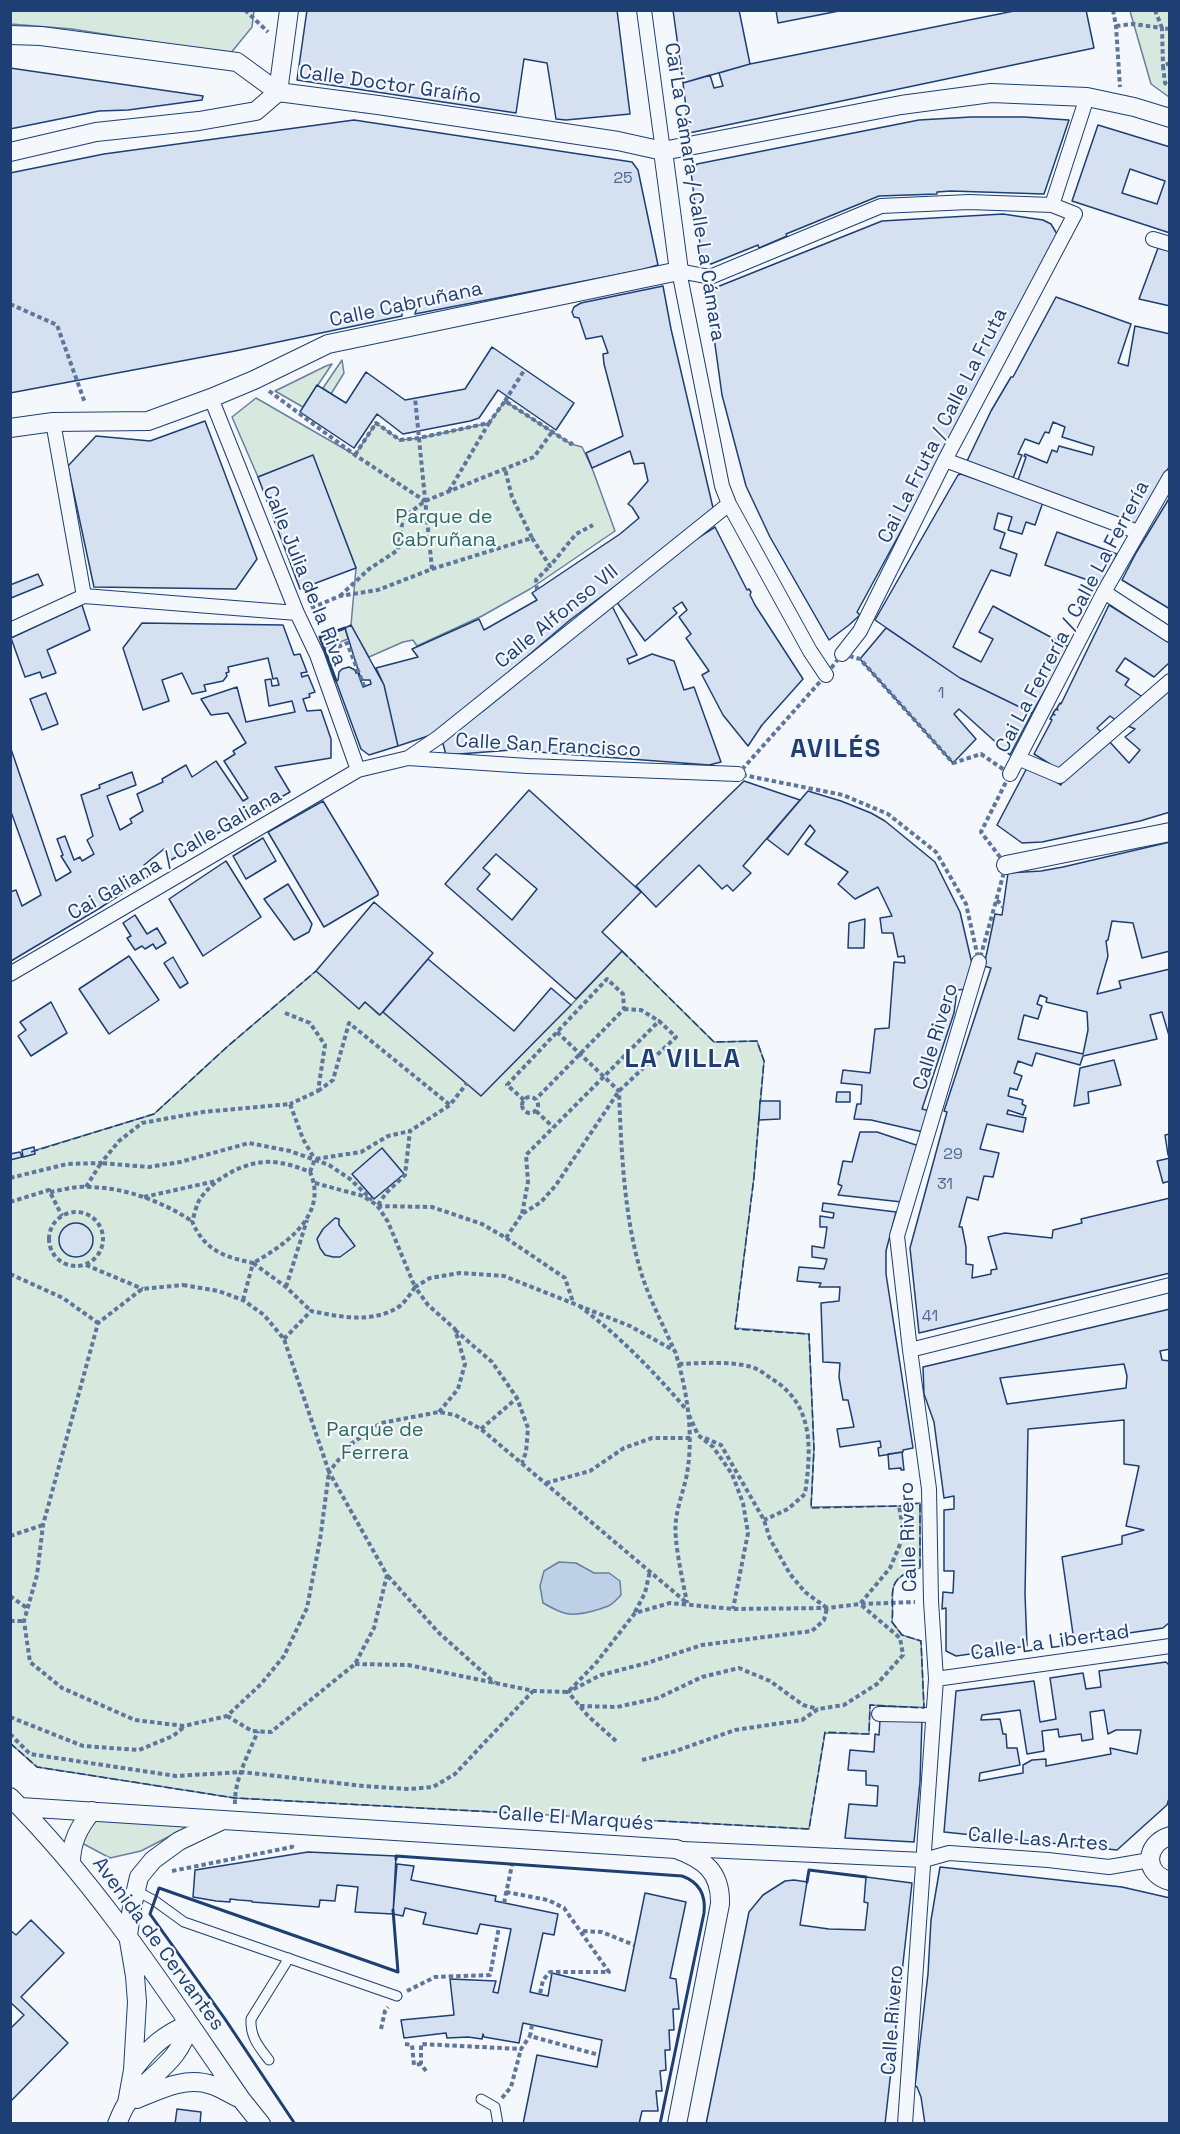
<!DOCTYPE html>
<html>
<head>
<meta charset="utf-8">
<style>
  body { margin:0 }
  #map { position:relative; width:1180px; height:2134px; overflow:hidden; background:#f4f7fb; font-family:"Space Grotesk",sans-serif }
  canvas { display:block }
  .frame { position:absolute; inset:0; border:12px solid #1d3f73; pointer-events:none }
</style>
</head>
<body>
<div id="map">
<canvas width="1180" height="2134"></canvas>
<div class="frame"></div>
</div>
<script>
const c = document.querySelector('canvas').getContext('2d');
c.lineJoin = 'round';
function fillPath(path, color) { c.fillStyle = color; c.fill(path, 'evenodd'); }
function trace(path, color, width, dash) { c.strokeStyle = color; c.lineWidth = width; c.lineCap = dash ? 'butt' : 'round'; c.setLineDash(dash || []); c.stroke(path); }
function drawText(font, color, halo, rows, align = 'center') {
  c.font = font + ' "Space Grotesk",sans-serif'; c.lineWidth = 4.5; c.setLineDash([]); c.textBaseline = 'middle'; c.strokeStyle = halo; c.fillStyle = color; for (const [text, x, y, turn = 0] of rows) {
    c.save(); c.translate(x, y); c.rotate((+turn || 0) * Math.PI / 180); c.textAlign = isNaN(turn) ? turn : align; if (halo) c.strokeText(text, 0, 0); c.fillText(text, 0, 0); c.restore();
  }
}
const green = new Path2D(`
  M10,11H254L252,27L230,54L72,29L11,24Z
  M1130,11H1169V97L1151,84Z
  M342,360L344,373L331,394L323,388Z
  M332,364L303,407L275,391L326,366Z
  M256,398L355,455L376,423L400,440L420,438L489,423L505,401L571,444L582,447L592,468L615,531L530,589L482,616L417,646L413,640L403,642L369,657L351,625L356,568L313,456L258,477L232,417Z
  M345,628L348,639L324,648L320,637Z
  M622,951L714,1042L757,1041L764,1061L754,1177L735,1328L809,1334L814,1449L811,1507L899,1506L920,1503V1568C883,1579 895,1592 892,1622L902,1635L921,1641L924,1708L870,1705L869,1734L825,1733L809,1829L235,1798L37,1767L10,1743V1158L154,1114L228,1046L316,971L359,1008L365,1002L379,1015L383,1012L467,1083L571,1005Z
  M100,1817L197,1822L141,1851L110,1858L80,1842L85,1832Z`);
const water = new Path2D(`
  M559,1562L576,1563L594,1573H609L620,1581L621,1595C609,1608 609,1606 593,1611C570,1617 564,1615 543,1603L540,1586L544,1571Z`);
const building = new Path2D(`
  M307,10H617L630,114L566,120L556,119L547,63L524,59L516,113L297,80Z
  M673,10H739L750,64L683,83Z
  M776,10H844L778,23Z
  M1019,10H1086L1094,48L689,133L683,83L710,75L714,88L723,86L719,73L750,64Z
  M10,68L203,96L202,100L128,110L99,111L10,129Z
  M971,117H1024L1069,120L1044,194L951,191L937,192V194L879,196L786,234L787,236L759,248L758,245L711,264L702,260L691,172L697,164L919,120Z
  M354,120L632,162L638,170L658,265L641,270L415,314L418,302L402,305V316L235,351L10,393V173L104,154Z
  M1098,125L1170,147V233L1072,201ZM1130,169L1165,181L1157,204L1122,193Z
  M1003,214L1043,220L1051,224L1057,234L1056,246L857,612L860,615L849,625L829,640L770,537L746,486L722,395L708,294L712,289L882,221Z
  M1158,248L1170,251V306L1139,299Z
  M663,286L671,329L714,512L570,620L437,733L398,746L384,685L376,668L418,657L412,649L479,619L484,630L537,600L532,593L620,534L639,518L632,507L628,504L648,481L644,463L634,464L630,451L592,468L586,453L623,436L604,364L603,354L608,353L602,336L586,339L579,318L574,317L572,312L574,307L581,303Z
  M1056,297L1131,324L1118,363L1128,366L1135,326L1170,334V465L1137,524L1018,480L1026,457L1024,456L1025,454L1047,463L1052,450L1057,452L1059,446L1092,455L1094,447L1062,437L1065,427L1053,422L1049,433L1045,432L1039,444L1025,439L1018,454L1022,455L1013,478L967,461L991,411L1011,377H1013Z
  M492,347L574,403L556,430L498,390L479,418L470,421L403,434L377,414L354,448L300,412L317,385L346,403L366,372L405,400L465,389Z
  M205,421L257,559L236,589L94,587L68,466L96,436L150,441Z
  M313,455L356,568L300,589L258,477Z
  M961,474L1043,502L1035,525L1026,522L1022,534L1008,530L1012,517L998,513L994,529L1005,533L1000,548L1017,554L1010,576L991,570L953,647L981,662L993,639L979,632L993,606L1069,647L1032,713L960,678L875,620L958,475Z
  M1170,497V609L1122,580L1136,553Z
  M715,527L747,590L749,589L751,592L750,595L755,605L803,679L762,725L748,746L723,715L702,675L709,671L686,638L691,634L679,617L687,610L682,602L673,608L677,613L645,641L616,601L662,561Z
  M1057,532L1117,554L1102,585L1045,565Z
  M38,574L43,585L11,598L10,585Z
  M82,605L90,630L47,650L56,673L42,678L40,672L25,677L11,638Z
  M1109,605L1170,643V662L1154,677L1125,658L1116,671L1129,679L1125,685L1144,698L1120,723L1110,716L1097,728L1105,736L1058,769L1034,754L1052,720L1050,719L1053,714L1055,715L1053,713L1056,709L1058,710L1057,708L1060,703L1061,704Z
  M612,606L637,655L627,659L629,664L652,654L674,661L684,690L694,687L721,762L709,765L512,750L446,755L442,740L483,711Z
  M142,623L283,625L294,655L300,654L307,672L301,673L302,677L308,675L315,692L309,694L310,697L303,699L307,711L321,710L331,739V758L275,767L290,792L171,860L164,849L144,865L150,875L100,908L11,961L10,892L16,890L22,906L41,895L10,809V746L56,881L71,872L61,856L63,855L57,839L65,836L74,860L80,857L82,861L94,854L87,840L93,836L81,795L100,788L99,785L132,772L136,785L107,796L120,830L132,823L130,819L143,811L137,794L163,782L162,779L186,765L192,777L216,761L243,801L248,798L224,761L235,754L233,751L246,743L228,713L211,715L201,699L237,687L246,722L295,712L292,701L269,706L265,680L271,679L272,686L279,685L277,678L273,679L268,658L228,667L229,672L226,673L227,676L223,681L204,685L206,691L192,694L182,673L162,680L169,701L143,710L123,648Z
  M351,625L384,685L398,746L369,755L361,749L336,681L338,680L339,672L342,669L349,667L355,670L356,673H358L363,687L371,684L370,680H362L360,676L345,628Z
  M886,628L960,678L1032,713L1010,755L959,709L954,714L976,739L953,763L860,659Z
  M1170,686V812L1140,821L1042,842L1022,843L997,825L1029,764L1061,785L1064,774L1108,740L1129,763L1140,750L1125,737L1135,729L1128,726Z
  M46,693L58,724L42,730L30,699Z
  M744,781L800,800L743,866L751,873L733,891L727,885L722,889L699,865L656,907L636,886Z
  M529,790L641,892L602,932L622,951L576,999L445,884ZM496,854L537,889L512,920L477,889L490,874L483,868Z
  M808,791L841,801L871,813L885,821L935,862L960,912L973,968L967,989L957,990L954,1013L922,1109L930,1111L923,1132L871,1120L854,1119L857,1104H861L862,1085L841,1083L843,1070L870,1073L875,1029L889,1028L894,962L905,963L904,956L898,957L893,933H882L880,918L892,916L878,887L855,899L838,884L848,872L805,844L815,831L810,825L788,855L767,839Z
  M323,801L378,892V895L324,927L268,832Z
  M263,838L276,861L246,879L233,856Z
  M1170,842V951L1142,958L1133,923L1112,921L1108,940L1106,941L1108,956L1097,994L1121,988L1119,981L1170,969V1039L1162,1012L1150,1015L1157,1039L1083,1056L1080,1065L1036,1053L1032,1066L1018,1061L1014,1073L1022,1076L1017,1090L1010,1088L1008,1096L1023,1100L1022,1104L1026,1106L1023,1115L1008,1110L1007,1114L1026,1118L1023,1132L987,1124L980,1149L999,1153L993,1177L984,1176L978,1200L967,1197L959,1227H962L966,1247V1264L973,1265L972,1278L991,1274V1270L997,1269L988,1237L1005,1233L1052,1238L1053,1230L1082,1223L1081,1219L1170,1198V1273L919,1333L910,1248L947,1112L944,1111L991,968L984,966L995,914L1002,915L1008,873L1041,871L1063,867ZM1040,995L1047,998L1046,1002L1087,1012L1088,1030L1083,1054L1018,1039L1024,1015L1038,1019L1042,1006L1037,1004Z
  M226,861L261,917L203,956L169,899Z
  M288,884L312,924L309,932L294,940L264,899Z
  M374,902L433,953L380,1015L365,1002L359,1009L316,971Z
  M135,915L147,934L157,928L166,943L156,949L153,944L145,949L142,946L135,950L127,938L131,936L123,923Z
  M865,919L864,948H848L849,923Z
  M129,956L159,1000L109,1034L79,989Z
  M173,957L188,983L180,988L164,963Z
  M428,959L514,1031L551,988L571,1005L481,1096L383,1012Z
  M51,1002L67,1033L31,1056L18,1036L26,1030L20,1022Z
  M1114,1060L1121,1085L1088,1092L1089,1103L1074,1106L1080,1068Z
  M837,1092H850V1102H836Z
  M760,1101H780V1119L759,1120Z
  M860,1132H877L922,1147L902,1202L838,1195L842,1186L838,1184L843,1161L852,1162Z
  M1170,1134V1155H1168L1165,1135Z
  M34,1147L35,1154L23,1157L22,1150Z
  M382,1148L404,1174L374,1199L352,1174Z
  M20,1152L22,1157L10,1160V1154Z
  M1170,1158V1181L1163,1183L1157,1161Z
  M823,1203L896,1212L886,1251V1274L913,1448L903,1450V1452L879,1456L878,1448L881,1447L880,1441L840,1447L837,1429L854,1427L848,1400H843L839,1377L840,1363L823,1362L821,1303L839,1301L840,1287H819L821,1283L797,1281L799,1267L824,1269L827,1259L812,1257V1246L824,1248L827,1227H820V1216L833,1218L834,1213L822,1211Z
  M335,1218L339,1219V1225L355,1246L340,1257H333L325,1255L320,1248L317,1239L323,1229Z
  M59 1240a17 17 0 1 1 34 0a17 17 0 1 1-34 0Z
  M1170,1309V1349L1160,1351L1162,1360L1170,1361V1622L1163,1628L1074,1641L1062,1557L1122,1544V1536L1144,1530L1126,1526L1139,1466L1124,1464V1420L1028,1429L1025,1594L1027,1646L956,1656L946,1651V1608L942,1609L943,1592L953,1593L954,1571H944V1510L954,1509V1496L944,1498L934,1422L924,1394L923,1367ZM1124,1364L1127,1376L1126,1388L1007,1404L1000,1378Z
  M902,1452L904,1470H901V1468L889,1469L888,1454Z
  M1166,1662L1170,1666V1795L1167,1805L1117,1850L944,1832L956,1691L1034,1681L1040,1722L1056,1719L1050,1678L1083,1673L1086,1689L1101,1687L1099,1671ZM1020,1710L1027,1754L1044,1751L1042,1731L1058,1729L1059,1737L1081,1734L1082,1741L1093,1739L1090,1712L1104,1710L1108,1734L1116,1730H1141L1137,1754L1110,1748L1111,1754L1046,1766V1759L1032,1760L1023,1765V1773L979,1781L980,1773L1020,1765L1017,1748H1007L1006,1734H1003L1000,1719L981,1720L982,1715Z
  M880,1720H922L920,1782L914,1842L845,1838L849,1804L877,1806L878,1786L866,1785V1771L848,1770L850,1750L874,1752L875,1734L879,1735Z
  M308,1852L396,1856L393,1914L355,1912L358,1887L337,1885L335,1901L320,1900L319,1907L252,1902V1901L239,1900L230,1899V1902L216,1901L193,1897L195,1870Z
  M397,1864L414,1866L411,1880L496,1896L495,1901L558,1914L554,1935L543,1933L530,1992L548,1996L552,1973L625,1991L645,1893L686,1902L670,1978L676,1979L679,2009H673L674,2030H669L670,2050H665L666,2070L660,2071L662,2091H656L658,2111H642L639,2124H523L537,2055L597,2067L602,2040L523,2023L519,2043L484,2037L483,2034L482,2039L468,2037L447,2038L446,2033L404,2038L401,2020L454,2015L450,1979L496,1981L493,1992L498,1993L511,1929L480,1924L477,1934L423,1924L426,1913L405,1908L403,1916L393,1914Z
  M940,1867L1122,1887L1170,1898V2123L925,2124L921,2097L917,2087L915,2086L928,1974L931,1920Z
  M866,1877L912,1883L885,2124H706L749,1912L763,1895L785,1881L794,1880L807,1882L800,1925L829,1929L865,1930L868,1903L864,1902Z
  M31,1920L64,1953L21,1997L68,2043L10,2102V2029L24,2015L10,2002V1930L16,1935Z
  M177,2109L201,2112L200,2124H175Z`);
const path = new Path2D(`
  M245,10L268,32
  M1113,10L1116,26L1120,87
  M1155,10L1162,28L1170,29
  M1116,26L1133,24L1162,28L1163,66
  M1170,63L1163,66L1165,83L1170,87
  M10,304L57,325L85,403
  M269,391L355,455L425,501
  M505,401L525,369
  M355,455L376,423L400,440L419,438L489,423L505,401L571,444L573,441
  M449,491L489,423
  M532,538L550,566L576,534L593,525
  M432,569L532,538L512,497L505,469
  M537,590L536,580L550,566
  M340,596L369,569L398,550L403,518L425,501L534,457L552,432
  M311,608L340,596L378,590L432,569L415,398
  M331,650L347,643L364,686
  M842,654L860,659L953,763L981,754L1010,774L981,832L1006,865L979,962L966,904L936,852L888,814L843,795L738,774L826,675Z
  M997,900L1003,907
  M624,1009L641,1010L659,1021
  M285,1013L310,1023L325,1045L318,1091L290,1104
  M557,1032L619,1091C621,1147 624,1215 640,1269C648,1297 663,1324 674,1350
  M318,1091L333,1080L349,1023L450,1105
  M522 1105a8 8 0 1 1 16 0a8 8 0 1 1-16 0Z
  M524,1100L507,1085L607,979L623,994L624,1009L536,1099
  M536,1111L553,1127
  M310,1172L315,1159L361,1152L388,1136L410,1131
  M10,1178L67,1164L101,1163L119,1141L142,1123L203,1112L290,1104L303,1139L314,1158
  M315,1183L363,1196L378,1206L432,1207L482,1224L506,1238L565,1278L573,1302
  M86,1187L101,1163L149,1167L180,1162L249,1143L290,1151L329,1165L350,1179L372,1200
  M50,1192C62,1190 75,1186 87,1187C124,1187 161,1201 192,1221
  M144,1197L216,1181
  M10,1202L49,1190L62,1216
  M378,1205L386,1193L405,1175L410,1131L450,1105L467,1083
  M49 1239a27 27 0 1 1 54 0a27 27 0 1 1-54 0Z
  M506,1238L522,1214L541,1202L556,1185L619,1091L676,1037L659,1021L526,1155L528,1182L522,1214
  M86,1265L143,1289
  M10,1274L63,1298L98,1323
  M183,1285L218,1291L243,1300L264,1315L284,1339L329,1472L320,1540L307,1608L284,1656L261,1684L227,1716L184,1726L135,1720L62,1688L30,1662L24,1621L37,1575L43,1525L98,1323L142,1289Z
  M286,1287L307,1220
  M243,1300L253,1263C224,1257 204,1250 192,1221C195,1214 196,1205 200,1199C215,1177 247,1160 273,1162C286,1163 298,1167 310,1172C329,1215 285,1245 253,1263L286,1287L311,1311
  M579,1306C620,1336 653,1371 686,1409
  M455,1330L492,1362L517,1398L528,1428L526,1452L522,1463
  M284,1339L311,1311C341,1317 373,1324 400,1306C406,1301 411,1293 415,1287L388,1222L377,1205
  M679,1364C703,1363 729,1361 752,1367C759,1369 766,1375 772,1379C815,1405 811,1451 805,1494L788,1509L764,1520
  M439,1412L458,1389L465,1364L455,1329L428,1305L415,1287L430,1278L460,1273L504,1276L630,1326L675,1351C687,1390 694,1433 687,1474C684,1489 678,1504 676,1520C673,1540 683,1581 687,1603
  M689,1415L698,1435L713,1447L732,1474L743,1503L748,1533L733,1609
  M481,1429L517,1398
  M705,1438L721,1445L764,1520L770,1539L790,1574L805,1592L827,1608
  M546,1483L590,1471L624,1448L652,1438H691
  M10,1536L43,1525
  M388,1576L438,1632L495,1683
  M10,1596L27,1608
  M635,1612L645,1593L650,1571
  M10,1621H24
  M355,1664L408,1665L534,1691L568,1692L596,1663L635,1613L670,1603L733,1609L827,1608L860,1604L915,1602
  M580,1706L617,1707L658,1698L702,1677L739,1668L770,1681L803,1705L818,1709
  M227,1716L252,1731L271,1732L355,1664L374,1628L387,1575L329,1472L351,1444L381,1423L439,1412L455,1415L481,1429L687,1603
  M10,1717L83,1746L139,1750L173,1736L184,1727
  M10,1734L30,1754L176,1776L242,1772L363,1786L409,1789L433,1787L455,1774L533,1691
  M616,1741L588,1716L568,1692L601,1675L647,1663L702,1645L812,1631L824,1620L827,1608
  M642,1760L676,1751L735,1730L802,1720L818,1709L844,1705L877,1684L903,1655L900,1638L860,1604L890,1568L904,1535L899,1506
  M235,1804C234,1780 249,1753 258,1731
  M172,1871L292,1847L293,1843
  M506,1892L548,1900L564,1908L609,1972H550L543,1980L540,1994
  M504,1903L512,1865
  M583,1931L602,1932L634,1945
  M407,1991L435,1977L490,1975L499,1927
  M532,2025L530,2036L599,2055
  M381,2029L385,2011L388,2007
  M405,2044L412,2045L414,2065L421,2064
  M426,2071L421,2064V2044L521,2049L530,2036
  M502,2098L511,2087L521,2049`);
const service = new Path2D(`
  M135,1890L155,1901L184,1922L397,1996
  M269,2060C259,2047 250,2037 251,2019L289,1958
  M481,2099L495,2107L498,2124`);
const pedestrian = new Path2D(`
  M644,10L663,151
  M1052,205L1087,97
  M1153,239L1170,244
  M211,398L297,613L317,655L358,770
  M53,422L84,596L297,613
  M945,460L1138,532
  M1104,592L1170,635
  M10,630L84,596
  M826,675L810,651L729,504L722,486L679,271L710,277L881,206L969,202L1052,205L1075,214L945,460L860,631L842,654
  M408,758L439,737L729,504
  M1020,759L1060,776L1170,681
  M1010,774L1104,592L1170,477
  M10,974L358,770L408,758L528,766L738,774
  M910,1350L1170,1285
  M936,1679L1170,1646
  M879,1714L933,1715
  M683,1849L924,1860L949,1853L1048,1860L1109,1867L1150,1860
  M905,2124L936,1679L931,1601L929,1489L910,1350L897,1236L979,962`);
const minor = new Path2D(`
  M10,35L41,36L237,62L278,92L378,105L618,141L663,151L901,105L991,93L1087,97L1134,107L1170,118
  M278,92L289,10
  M10,152L96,132L199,121L256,111L278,92
  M10,428L53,422L148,421L211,398L254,380L328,344L679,271L663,151
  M1006,865L1170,832
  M10,1797C100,1887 169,1995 241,2099L261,2124
  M20,1807L676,1849C704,1859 721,1872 720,1904L677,2124
  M1170,1836C1144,1844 1143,1874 1170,1881
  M71,1863C71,1842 79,1827 92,1811
  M133,2070C150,2047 163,2035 189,2024
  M137,2099C161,2089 186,2076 212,2085C221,2088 230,2094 239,2098
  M127,2103L133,2070L137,2002L135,1976L128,1935L132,1907L139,1877L153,1860L179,1841L223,1820
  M117,2124C120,2117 123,2108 128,2102C150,2074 181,2062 189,2024`);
const fence = new Path2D(`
  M622,951L714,1042L757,1041L764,1061L760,1104
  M31,1152L154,1114L228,1046L316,971
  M10,1743L37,1767L235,1798L809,1829L825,1732L869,1734L870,1705L924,1708L921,1641L902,1635L892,1622C895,1592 883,1579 920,1568V1503L899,1506L811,1508L814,1449L809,1334L735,1329L754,1177L759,1116`);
const wall = new Path2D(`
  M336,681L320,637L345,628
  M396,1859V1856L682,1876C699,1882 706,1895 704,1913L660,2124
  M807,1882L809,1870L866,1877
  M295,2124L225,2019L150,1914L159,1888L398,1972L393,1910`);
const numberNames = [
  ["25",623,179],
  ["1",941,694],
  ["29",953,1155],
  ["31",945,1185],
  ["41",930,1317]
];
const streetNames = [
  ["Calle Doctor Graíño",390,85,8],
  ["Cai La Cámara / Calle La Cámara",694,192,81],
  ["Calle Cabruñana",406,305,-12],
  ["Cai La Fruta / Calle La Fruta",943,426,-63],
  ["Calle Julia de la Riva",304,576,68],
  ["Calle Alfonso VII",557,617,-39],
  ["Cai La Ferrería / Calle La Ferrería",1073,617,-62],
  ["Calle San Francisco",548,746,3],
  ["Cai Galiana / Calle Galiana",175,855,-30],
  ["Calle Rivero",936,1037,-73],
  ["Calle Rivero",909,1537,-92],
  ["Calle La Libertad",1050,1643,-8],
  ["Calle El Marqués",576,1819,4],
  ["Calle Las Artes",1038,1840,4],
  ["Avenida de Cervantes",158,1944,54],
  ["Calle Rivero",893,2020,-86]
];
const parkNames = [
  ["Parque de",444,518],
  ["Cabruñana",444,541],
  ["Parque de",375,1431],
  ["Ferrera",375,1454]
];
const districtNames = [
  ["AVILÉS",836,750],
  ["LA VILLA",683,1060]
];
fillPath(green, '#d7e8df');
trace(green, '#687fa3', 1.5);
fillPath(water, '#bed0e5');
trace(water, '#687fa3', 1.5);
fillPath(building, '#d5e0f0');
trace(building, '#1d3f73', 1.5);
trace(service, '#1d3f73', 11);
trace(pedestrian, '#1d3f73', 16);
trace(minor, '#1d3f73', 20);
trace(path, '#5e769c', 4, [4.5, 3]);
trace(service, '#f4f7fb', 9);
trace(pedestrian, '#f4f7fb', 14);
trace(minor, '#f4f7fb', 18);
trace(fence, '#1d3f73', 1.5, [8, 3]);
trace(wall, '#1d3f73', 3);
drawText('16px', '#4b6792', null, numberNames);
drawText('20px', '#1d3f73', '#f4f7fb', streetNames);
drawText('20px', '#2c6c60', '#f4f7fb', parkNames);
c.letterSpacing = '1.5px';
drawText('bold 26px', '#1d3f73', '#f4f7fb', districtNames);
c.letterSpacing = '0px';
</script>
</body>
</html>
